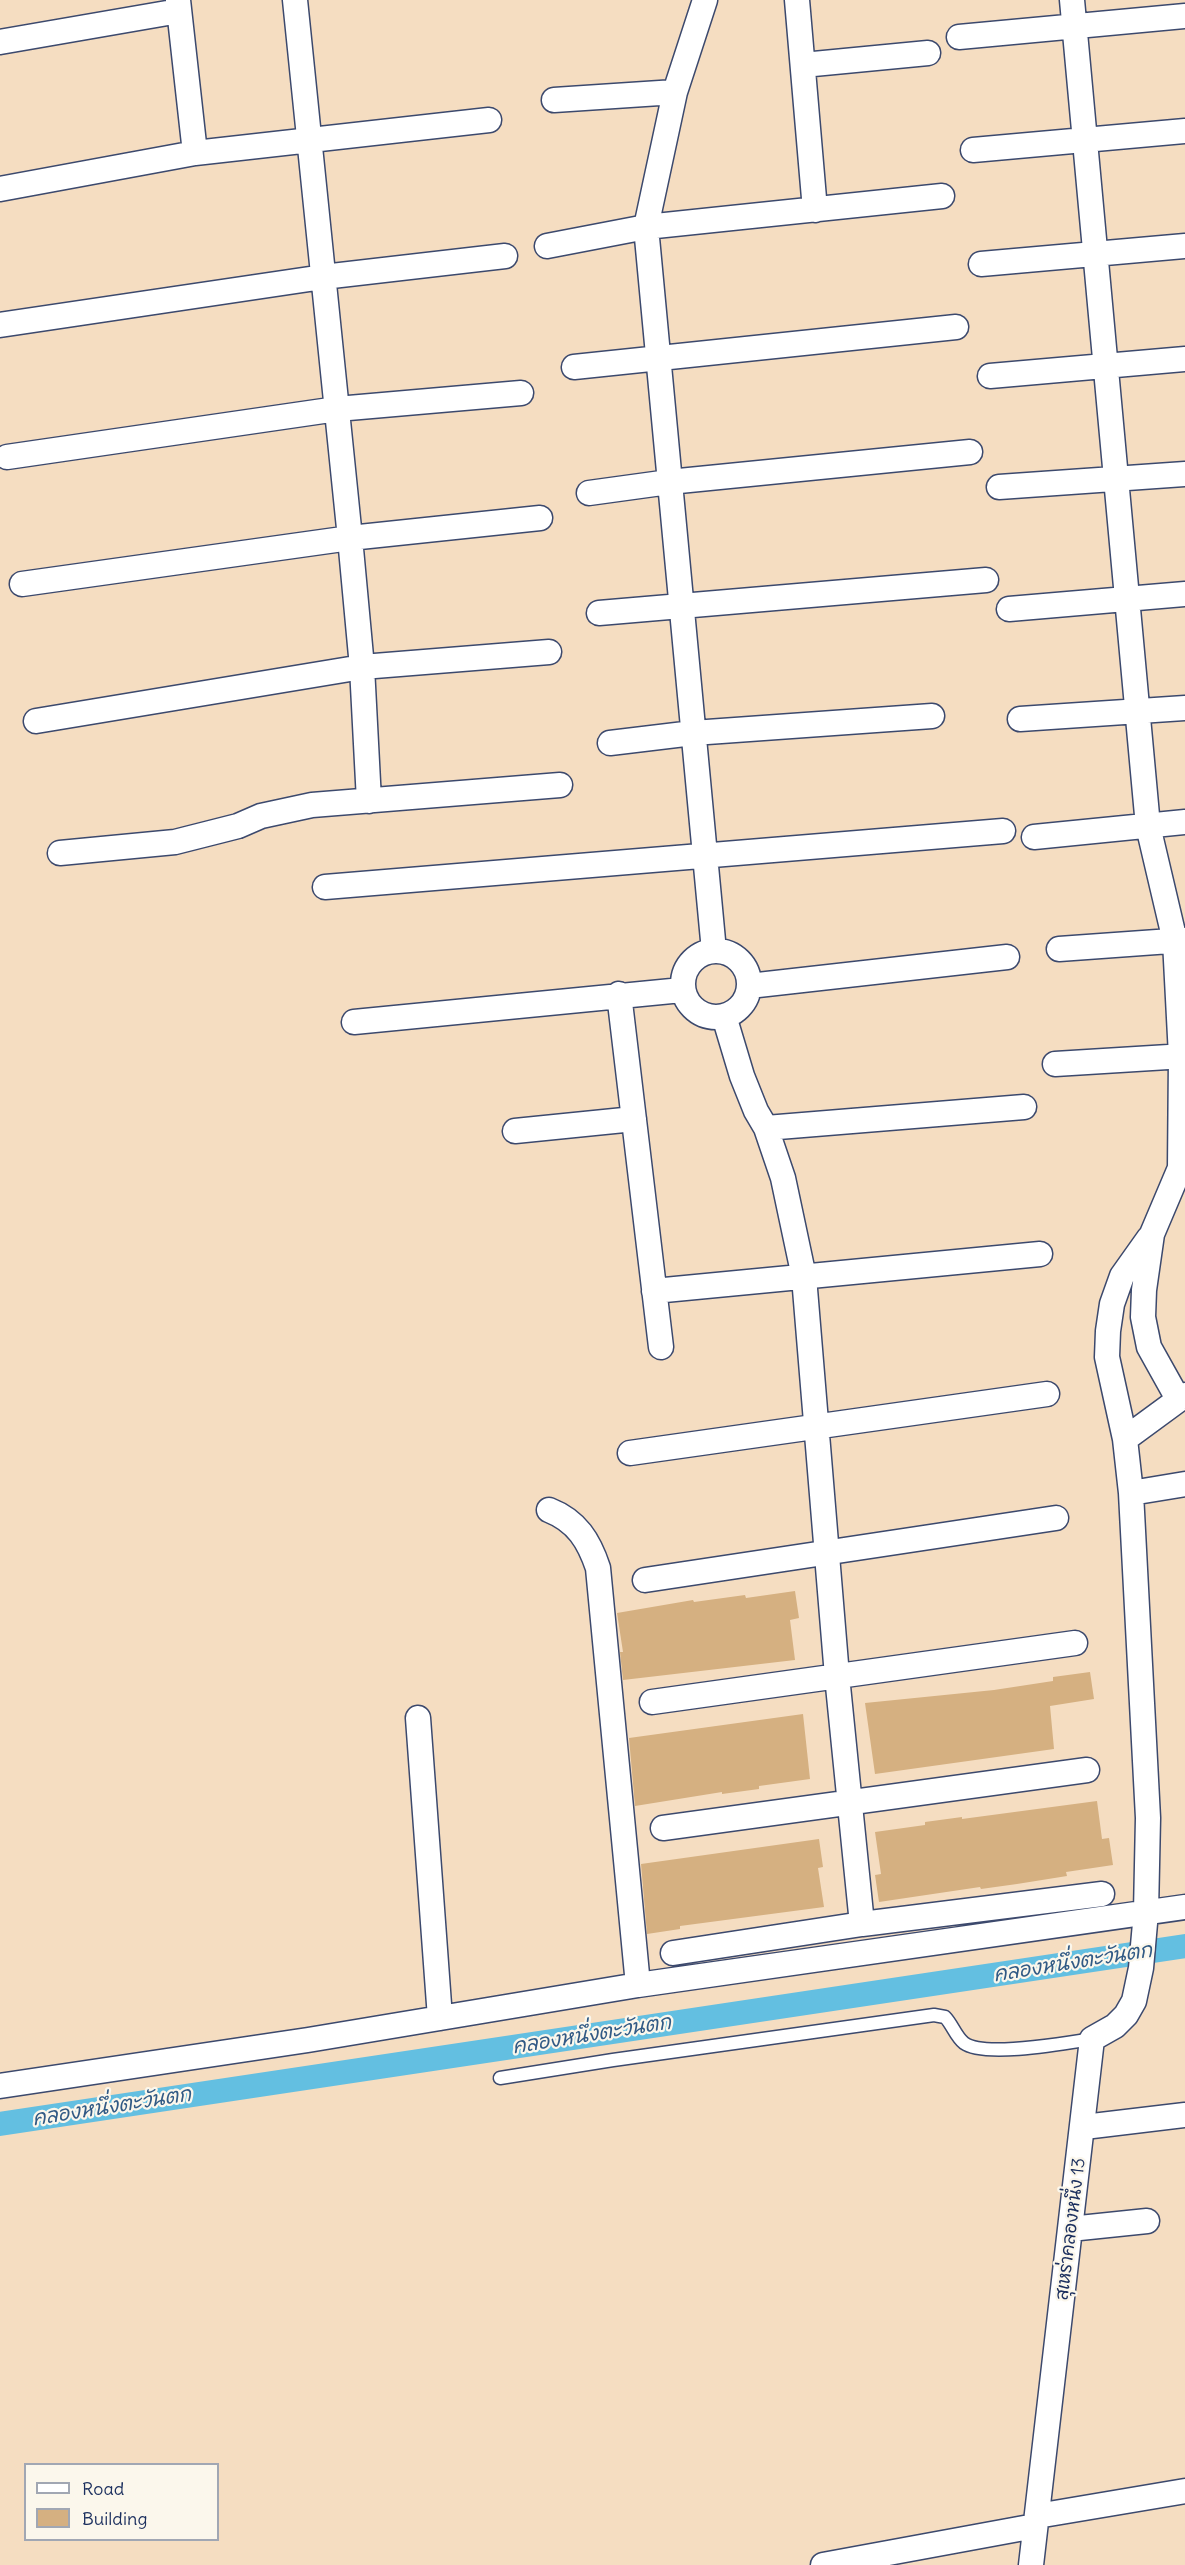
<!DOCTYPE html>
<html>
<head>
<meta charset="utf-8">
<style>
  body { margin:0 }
  #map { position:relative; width:1185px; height:2565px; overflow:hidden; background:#f5ddc1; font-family:Delius,sans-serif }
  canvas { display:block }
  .legend { position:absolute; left:24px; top:2463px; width:195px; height:78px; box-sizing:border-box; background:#fbf7ec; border:2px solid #a1a7b3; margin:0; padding:8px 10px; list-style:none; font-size:18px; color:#1b2f5e }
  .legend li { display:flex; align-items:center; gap:12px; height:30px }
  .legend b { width:30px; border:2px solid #a1a7b3 }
</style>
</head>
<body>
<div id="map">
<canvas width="1185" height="2565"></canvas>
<ul class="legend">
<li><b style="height:8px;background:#fff"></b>Road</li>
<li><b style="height:16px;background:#d5b081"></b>Building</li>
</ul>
</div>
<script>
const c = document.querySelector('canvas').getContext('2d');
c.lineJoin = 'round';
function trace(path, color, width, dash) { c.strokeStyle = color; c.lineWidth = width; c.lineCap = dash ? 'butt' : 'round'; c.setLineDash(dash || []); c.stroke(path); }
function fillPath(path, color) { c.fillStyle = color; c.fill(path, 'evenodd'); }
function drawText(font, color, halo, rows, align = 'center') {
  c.font = font + ' Delius,"Playpen Sans Thai",sans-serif'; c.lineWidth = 4.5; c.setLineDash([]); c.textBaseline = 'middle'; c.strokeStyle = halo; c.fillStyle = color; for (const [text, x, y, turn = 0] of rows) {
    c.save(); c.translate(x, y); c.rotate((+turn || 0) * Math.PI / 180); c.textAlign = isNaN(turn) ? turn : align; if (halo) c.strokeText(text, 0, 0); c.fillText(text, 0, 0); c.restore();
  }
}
const canal = new Path2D(`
  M0,2124L1185,1946`);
const building = new Path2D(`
  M795,1591L799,1618L790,1620L795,1660L623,1680L620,1652H623L617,1613L693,1600L694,1602L745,1595L746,1598Z
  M1090,1672L1094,1699L1050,1706L1054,1749L875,1774L865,1703L994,1690L1053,1681V1677Z
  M803,1714L810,1779L759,1786V1789L722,1794V1792L635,1806L629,1738Z
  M1097,1801L1102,1839L1109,1838L1113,1865L1066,1872L1067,1876L1017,1884L981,1889L980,1887L879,1902L875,1875L881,1874L875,1832L925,1825V1822L962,1817V1819Z
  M819,1839L823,1867L818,1868L824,1907L680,1926V1929L647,1934L641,1864Z`);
const lane = new Path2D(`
  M500,2078L613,2060L934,2015L945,2017C952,2024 956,2037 964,2043C984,2058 1066,2043 1092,2039`);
const street = new Path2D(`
  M178,0L195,153
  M295,0L350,538L362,667L369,801
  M705,0L675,92L646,227L714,951
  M797,0L815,210
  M1072,0L1148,826L1175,941L1181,1056L1180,1168L1152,1234L1144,1290L1143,1317L1149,1347L1178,1399
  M959,37L1185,16
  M0,42L179,11
  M803,65L928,53
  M554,100L675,92
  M973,150L1185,131
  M0,189L195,153L489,120
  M547,246L646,227L942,196
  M981,264L1185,246
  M0,325L323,277L505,256
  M574,367L956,327
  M990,376L1185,359
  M7,457L337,409L521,393
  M999,487L1185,474
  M589,493L669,482L970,452
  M22,584L350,538L540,518
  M1009,609L1185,594
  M599,613L986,580
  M1020,719L1185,708
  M36,721L362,667L549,652
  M610,743L693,733L932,716
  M1034,837L1185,822
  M60,853L175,842L238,826L261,816L312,805L560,785
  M325,887L1003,831
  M1059,949L1185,940
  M683 984a33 33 0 1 1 66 0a33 33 0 1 1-66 0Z
  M749,986L1007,957
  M619,994L661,1347
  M724,1016L742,1076L756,1111L766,1128L783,1178L804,1277L837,1676L862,1924
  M354,1022L682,990
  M1055,1064L1185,1056
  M766,1128L1024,1107
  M515,1131L634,1119
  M654,1291L1040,1254
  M1125,1439L1185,1395
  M630,1453L1047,1394
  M1131,1493L1185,1484
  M549,1510C577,1521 589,1541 598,1568L638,1985
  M645,1580L1056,1518
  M652,1702L1075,1643
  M418,1718L440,2018
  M663,1828L1087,1770
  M673,1953L862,1924L1102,1894
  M0,2086L308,2040L638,1985L1185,1907
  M1084,2127L1185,2115
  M1070,2229L1147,2221
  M1037,2516L1185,2491
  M823,2565L1035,2526
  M1031,2565L1092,2039L1115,2026L1126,2015L1134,2001L1141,1968L1146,1912L1148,1818L1131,1493L1125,1439L1107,1357L1108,1331L1112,1304L1122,1276L1149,1238`);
const streetNames = [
  ["สุเหร่าคลองหนึ่ง 13",1071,2229,-83]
];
const waterNames = [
  ["คลองหนึ่งตะวันตก",1073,1963,-9],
  ["คลองหนึ่งตะวันตก",592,2035,-9],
  ["คลองหนึ่งตะวันตก",112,2107,-9]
];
trace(canal, '#63bfe1', 24);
fillPath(building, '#d5b081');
trace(lane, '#3c496d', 15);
trace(street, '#3c496d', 27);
trace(lane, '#fff', 12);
trace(street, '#fff', 24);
drawText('18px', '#1b2f5e', '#fbf7ec', streetNames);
drawText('italic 20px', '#315a85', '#fbf7ec', waterNames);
</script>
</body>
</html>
